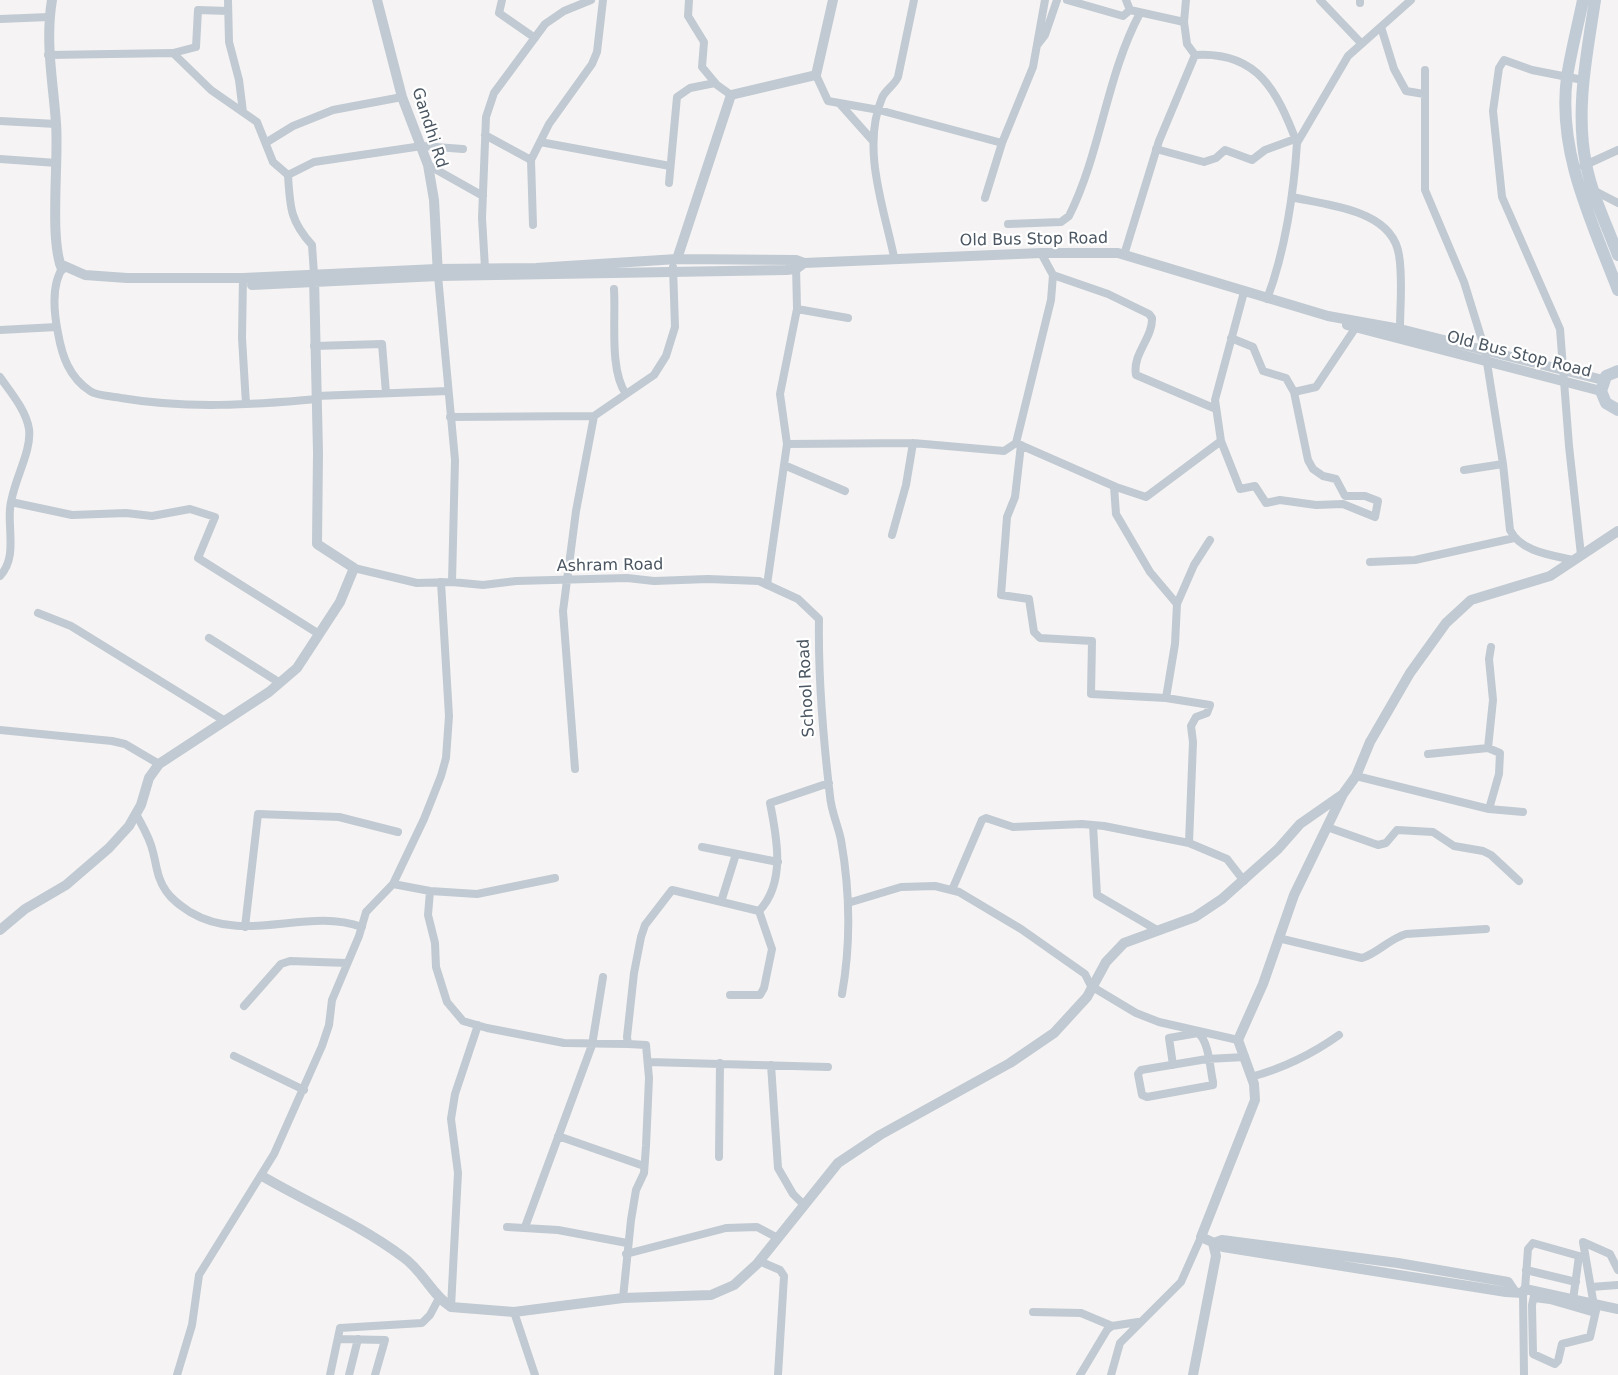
<!DOCTYPE html>
<html>
<head>
<meta charset="utf-8">
<style>
  body { margin:0 }
  canvas { display:block; background:#f5f3f3 }
</style>
</head>
<body>
<canvas width="1618" height="1375"></canvas>
<script>
const c = document.querySelector('canvas').getContext('2d');
c.lineJoin = 'round';
function trace(path, color, width, dash) { c.strokeStyle = color; c.lineWidth = width; c.lineCap = dash ? 'butt' : 'round'; c.setLineDash(dash || []); c.stroke(path); }
function drawText(font, color, halo, rows, align = 'center') {
  c.font = font + ' "DejaVu Sans",sans-serif'; c.lineWidth = 4.5; c.setLineDash([]); c.textBaseline = 'middle'; c.strokeStyle = halo; c.fillStyle = color; for (const [text, x, y, turn = 0] of rows) {
    c.save(); c.translate(x, y); c.rotate((+turn || 0) * Math.PI / 180); c.textAlign = isNaN(turn) ? turn : align; if (halo) c.strokeText(text, 0, 0); c.fillText(text, 0, 0); c.restore();
  }
}
const minor = new Path2D(`
  M228,0L229,42L239,80L243,112
  M502,0L499,13L535,38
  M689,0L688,16L704,42L702,67L717,85L731,95
  M1067,0L1123,16L1130,10L1126,0
  M1320,0L1361,43
  M1360,3V0
  M1130,10L1184,22L1187,44L1195,55C1258,51 1277,91 1297,143L1348,56L1411,0
  M0,19L49,17
  M1184,22L1186,0
  M1381,27L1394,69L1406,91L1424,94
  M1038,44L1045,35L1057,0
  M173,53L196,47L198,10L228,11
  M48,55L173,53L211,90L257,122L273,162L288,175
  M1425,70V190L1464,282L1485,350L1503,464L1510,530C1521,552 1551,555 1573,560
  M816,75L828,101L879,110L1002,143L1033,67L1045,0
  M840,104L873,141
  M0,121L56,124
  M485,135L531,160L533,225
  M267,142L293,126L333,110L402,97
  M540,142L670,166
  M1156,149L1204,162L1216,158L1225,150L1252,160L1265,150L1295,139
  M0,159L57,163
  M531,160L549,124L592,64L597,52L603,0
  M428,165L483,196
  M1583,166L1618,150
  M288,175L314,162L422,146L463,149
  M288,175C290,207 290,221 312,245L314,274
  M669,183L677,97L690,88L715,83
  M1593,190L1618,203
  M1292,197C1328,206 1392,209 1399,255C1403,279 1400,305 1400,329
  M985,198L1002,143
  M1008,224L1061,222L1069,216C1101,152 1106,77 1140,13
  M1124,255L1159,141L1195,55
  M894,257C884,208 861,148 882,98C885,90 894,86 898,77L914,0
  M64,266C51,283 54,313 58,333C62,356 69,377 90,391C97,396 111,396 121,398C186,409 252,405 317,399
  M485,268L482,218L486,117L494,93L545,24L564,11L591,0
  M1053,275L1108,294L1149,314L1152,318C1153,338 1132,354 1136,375L1216,409
  M438,276L455,460L452,582
  M243,278L242,338L246,404
  M614,289C616,318 609,370 626,394
  M1267,299C1285,252 1294,192 1297,143
  M797,309L848,318
  M0,330L57,327
  M314,346L382,344L386,393
  M0,377C11,393 26,410 29,429C32,453 12,482 10,509C8,531 17,558 0,576
  M1294,392L1316,387L1356,327
  M316,396L448,391
  M450,417L594,416L654,375L666,356L675,327L673,267
  M1221,441L1240,489L1255,486L1266,503L1280,500L1316,505L1343,504L1375,517L1378,501L1365,496H1345L1336,479L1323,476L1313,469L1308,460L1294,392L1286,378L1263,371L1253,347L1231,338
  M787,444L913,443L1004,451L1016,443L1051,300L1053,275L1041,253
  M1018,444L1116,487L1146,497L1221,441L1215,400L1244,292
  M1021,445L1015,497L1007,517L1001,595L1029,599L1034,632L1040,638L1092,641L1091,694L1166,698L1210,705L1207,713L1196,717L1191,726L1193,742L1189,843L1227,859L1244,881
  M784,465L845,491
  M1464,470L1503,464
  M1114,486L1116,514L1150,572L1177,604L1175,644L1166,698
  M11,502L72,515L126,513L152,516L190,509L215,517L198,558L319,634
  M892,535L906,485L913,443
  M1581,555L1569,446L1560,329L1502,197L1493,111L1499,68L1504,60L1532,70L1583,80
  M1370,562L1415,560L1514,538
  M354,568L417,583L452,582L483,585L516,581L627,578L654,581L708,579L759,581L798,599L819,619C818,678 823,737 830,796C831,811 838,825 841,840C850,891 851,943 842,994
  M767,585L787,444L780,394L797,309L796,265
  M1177,604L1194,565L1210,540
  M38,613L71,626L225,721
  M209,638L280,683
  M0,730L112,741L125,744L159,764
  M1488,748L1493,700L1489,659L1491,647
  M1428,754L1488,748L1500,753L1499,774L1489,809
  M575,769L563,611L576,511L594,416
  M1356,776L1489,809L1523,812
  M136,814C143,827 150,838 153,852C157,867 157,878 166,891C172,900 181,906 190,912C245,945 306,907 362,927
  M1093,825L1097,895L1157,930
  M1327,827L1378,845L1386,843L1397,830L1433,832L1454,846L1483,851L1491,855L1519,881
  M702,847L778,862
  M393,884L430,891L477,894L555,878
  M952,890L982,820L986,818L1013,827L1082,824L1104,826L1189,843
  M430,891L428,915L435,943L436,967L447,1002L463,1021L487,1028L564,1043L628,1044
  M721,902L736,854
  M848,903L901,887L935,886L959,892L1021,929L1085,974L1091,986L1136,1013L1159,1022L1238,1040
  M245,927L258,814L339,817L398,832
  M1278,938L1362,958C1378,953 1389,939 1406,934L1486,929
  M730,995H760L764,988L772,949L759,911
  M244,1006L281,964L290,961L347,963
  M234,1056L304,1090
  M649,1062L828,1067
  M771,1065L778,1168L793,1194L804,1205
  M1173,1065L1169,1038L1198,1033C1209,1041 1210,1069 1213,1082V1085L1147,1097L1142,1095L1138,1074L1141,1070L1207,1059L1245,1057
  M1251,1077C1284,1068 1311,1055 1339,1035
  M558,1136L644,1166
  M719,1157L720,1063
  M507,1227L558,1230L627,1243
  M525,1227L592,1045L603,977
  M626,1254L726,1228L757,1227L776,1237
  M759,1261L780,1270L784,1276L778,1375
  M1526,1270L1576,1282
  M1591,1287L1618,1285
  M1525,1289L1528,1249L1533,1243L1579,1256L1573,1300
  M1535,1291L1532,1305L1533,1354L1555,1364L1558,1361L1562,1344L1590,1337L1597,1306
  M1523,1293L1524,1375
  M623,1298L631,1220L636,1190L644,1173L646,1146L649,1078L646,1045L628,1044L627,1037L634,973L641,937L645,925L672,890L759,911C786,883 777,838 770,803L829,783
  M1534,1298L1550,1300L1595,1313
  M1594,1306L1583,1242L1610,1254L1618,1270
  M451,1307L458,1173L451,1119L455,1094L478,1025
  M514,1312L535,1375
  M1033,1312L1081,1313L1112,1326
  M338,1339L385,1340L375,1375
  M177,1375L192,1325L199,1275L274,1154L322,1046L329,1025L332,1000L359,936L366,912L393,884L424,819L441,776L446,758L449,716L441,582
  M330,1375L340,1328L422,1323L430,1315L439,1298
  M349,1375L358,1339
  M1080,1375L1107,1330L1112,1326L1138,1322
  M1111,1375L1120,1343L1181,1282L1201,1237`);
const tertiary = new Path2D(`
  M52,0C45,42 53,81 56,123C59,161 49,239 62,269
  M377,0L402,97L428,165L434,200L438,275
  M677,259L731,95L816,75L833,0
  M60,264L85,275L127,278H243L437,269L536,268L677,259L796,260L804,263L1041,253H1118L1328,316L1400,329L1603,380
  M252,285L438,276L786,270L796,269L804,263
  M1347,325L1601,391
  M1343,794L1294,895L1263,984L1238,1040L1254,1084L1255,1100L1201,1237L1223,1247L1506,1292L1523,1293L1525,1289L1618,1309
  M0,930L25,909L66,885L109,848L129,826L141,805L149,778L159,764L269,692L297,668L340,602L354,568L317,544L318,453L314,277
  M262,1176C310,1204 359,1224 403,1257C423,1271 432,1295 451,1307L514,1312L623,1298L711,1295L734,1285L757,1264L838,1163L880,1135L1010,1063L1054,1033L1087,997L1106,962L1124,943L1195,917L1222,899L1278,849L1300,824L1343,794L1356,776L1370,742L1410,673L1446,623L1471,600L1550,576L1618,531
  M1214,1243L1222,1240L1398,1263L1508,1282L1514,1291
  M1193,1375L1216,1256L1213,1243`);
const secondary = new Path2D(`
  M1583,0C1578,25 1571,51 1567,77C1557,152 1592,222 1618,290
  M1595,0C1587,54 1575,110 1586,164C1592,195 1607,226 1618,255
  M1618,371L1606,376L1601,391L1606,403L1618,410`);
const streetNames = [
  ["Gandhi Rd",429,128,72],
  ["Old Bus Stop Road",1034,240,-1],
  ["Old Bus Stop Road",1519,355,14],
  ["Ashram Road",610,566,-1],
  ["School Road",807,688,-93]
];
trace(minor, '#c1cad2', 8);
trace(tertiary, '#c1cad2', 10);
trace(secondary, '#c1cbd6', 12);
drawText('16px', '#4a5661', '#fff', streetNames);
</script>
</body>
</html>
